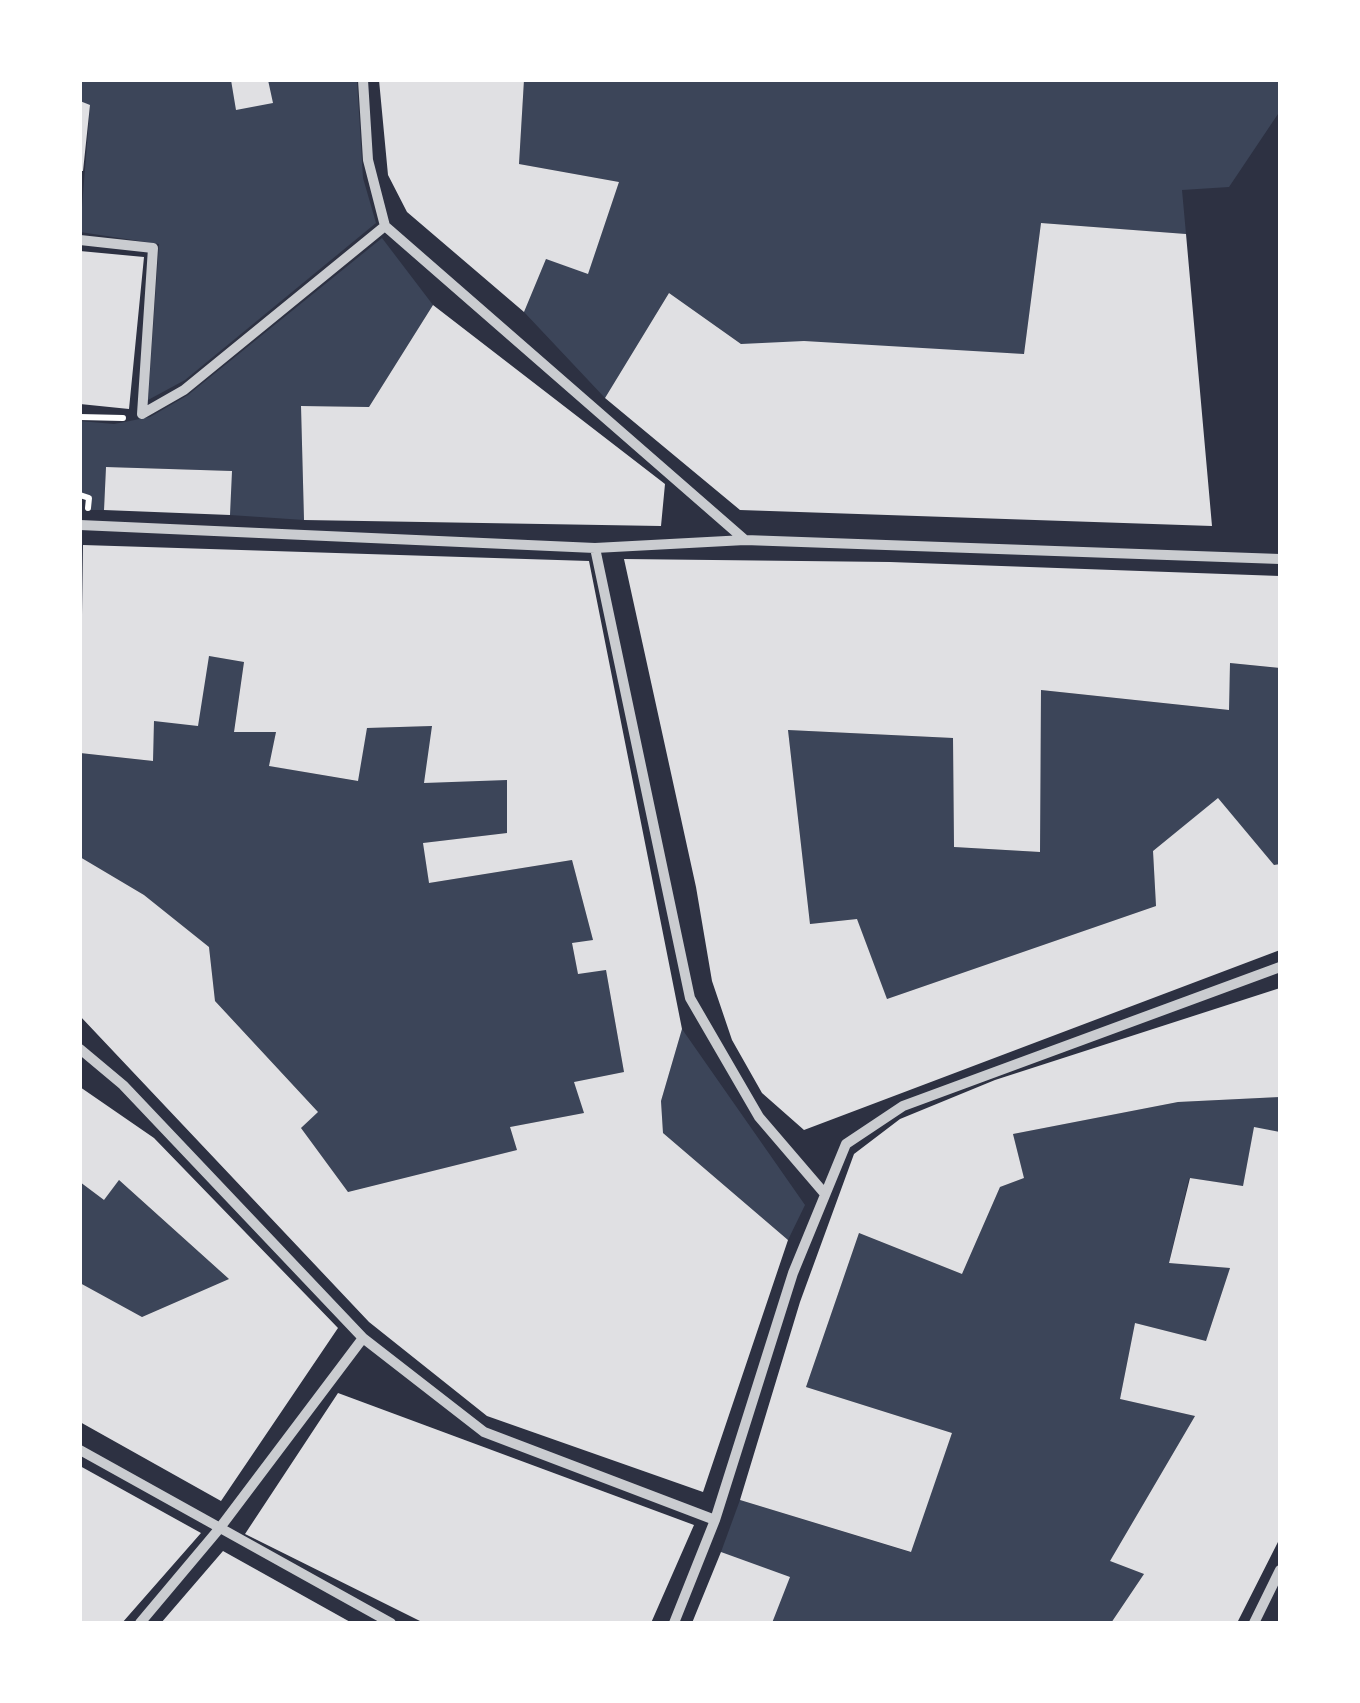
<!DOCTYPE html>
<html>
<head>
<meta charset="utf-8">
<style>
  body { margin:0 }
  #map { position:relative; width:1360px; height:1703px; overflow:hidden; background:#2d3142; font-family:"Titillium Web",sans-serif }
  canvas { display:block }
  .frame { position:absolute; inset:0; border:82px solid #fff; pointer-events:none }
</style>
</head>
<body>
<div id="map">
<canvas width="1360" height="1703"></canvas>
<div class="frame"></div>
</div>
<script>
const c = document.querySelector('canvas').getContext('2d');
c.lineJoin = 'round';
function fillPath(path, color) { c.fillStyle = color; c.fill(path, 'evenodd'); }
function trace(path, color, width, dash) { c.strokeStyle = color; c.lineWidth = width; c.lineCap = dash ? 'butt' : 'round'; c.setLineDash(dash || []); c.stroke(path); }
const green = new Path2D(`
  M80,80H357L363,178L376,223L185,380L148,400L159,244L80,232L90,106L80,101Z
  M524,80H1280V111L1229,187L1182,190L1186,234L1041,223L1024,354L741,344L669,293L605,398L524,312L546,259L588,273L619,182L519,164Z
  M382,238L433,305L369,407L301,406L304,520L230,515L231,471L106,467L104,510H90V496L80,492V421L114,424L150,417L188,395Z
  M209,656L244,662L234,731L276,732L270,766L357,781L367,728L432,726L507,780V833L424,843L429,883L572,860L593,940L572,944L578,973L606,970L624,1072L575,1082L584,1113L510,1127L517,1150L348,1192L301,1128L317,1111L215,1001L209,947L144,895L80,857V753L152,761L154,721Z
  M1230,663L1278,668L1280,864L1274,865L1218,799L1153,851L1156,906L887,999L857,919L810,924L788,730L953,738L954,847L1039,852L1041,690L1228,710Z
  M682,1029L805,1205L788,1240L663,1133L661,1101Z
  M1280,1097V1132L1254,1128L1243,1186L1189,1178L1169,1262L1230,1268L1206,1341L1135,1323L1120,1399L1195,1416L1110,1561L1144,1574L1111,1623H772L721,1552L740,1500L910,1552L952,1433L806,1387L859,1233L962,1274L1000,1187L1024,1178L1013,1134L1178,1102Z
  M119,1180L229,1279L142,1317L80,1283V1182L104,1200Z`);
const building = new Path2D(`
  M231,80H268L273,103L236,110Z
  M379,80H524L519,164L619,182L588,274L546,259L524,312L407,212L388,175Z
  M80,101L90,105L83,171H80Z
  M1041,223L1186,234L1212,526L740,510L605,398L669,293L741,344L804,341L1024,354Z
  M80,251L144,257L129,409L80,404Z
  M433,305L665,484L661,526L304,520L301,406L369,407Z
  M106,467L232,471L230,515L104,510Z
  M83,545L589,561L682,1029L661,1101L663,1133L788,1240L703,1492L487,1416L369,1322L80,1016V857L144,895L209,947L215,1001L318,1112L301,1128L348,1192L517,1150L510,1127L584,1113L574,1082L624,1072L606,970L578,974L572,943L593,940L572,860L429,883L423,843L507,833V780L424,783L432,726L367,728L358,781L269,766L276,732H234L244,662L209,656L198,726L154,721L153,761L80,753Z
  M624,559L890,562L1280,576V668L1230,663L1229,710L1041,690L1040,852L954,847L953,738L788,730L810,924L857,919L887,999L1156,906L1153,851L1218,798L1274,865L1280,864V950L804,1130L762,1093L732,1040L712,981L696,887Z
  M1280,988V1097L1178,1102L1013,1134L1024,1178L1000,1187L962,1274L859,1233L806,1387L952,1433L911,1552L740,1500L800,1302L854,1154L900,1119L995,1080Z
  M80,1087L154,1138L338,1328L221,1501L80,1422V1283L142,1317L229,1279L119,1180L104,1200L80,1182Z
  M1254,1127L1280,1132V1538L1237,1623H1111L1144,1574L1110,1561L1195,1416L1120,1399L1135,1323L1206,1341L1230,1268L1169,1263L1190,1178L1243,1186Z
  M338,1393L694,1525L651,1623H424L245,1534Z
  M80,1466L201,1533L122,1623H80Z
  M223,1551L352,1623H161Z
  M721,1552L790,1577L772,1623H692Z`);
const path = new Path2D(`
  M80,417L123,418
  M80,495L89,498L88,508`);
const minor = new Path2D(`
  M363,80L368,160L385,226L745,540
  M80,240L153,248L142,414
  M142,414L184,390L385,226
  M80,525L595,548L745,540L1280,559
  M595,548L690,998L759,1117L825,1194
  M80,1049L123,1085L363,1338L484,1432L715,1520
  M80,1450L391,1623
  M140,1623L219,1529L363,1338
  M674,1623L715,1520L793,1273L846,1144L903,1106L1280,967
  M1254,1623L1280,1570`);
fillPath(green, '#3c4559');
fillPath(building, '#e0e0e3');
trace(path, '#fff', 6);
trace(minor, '#caccd0', 10);
</script>
</body>
</html>
